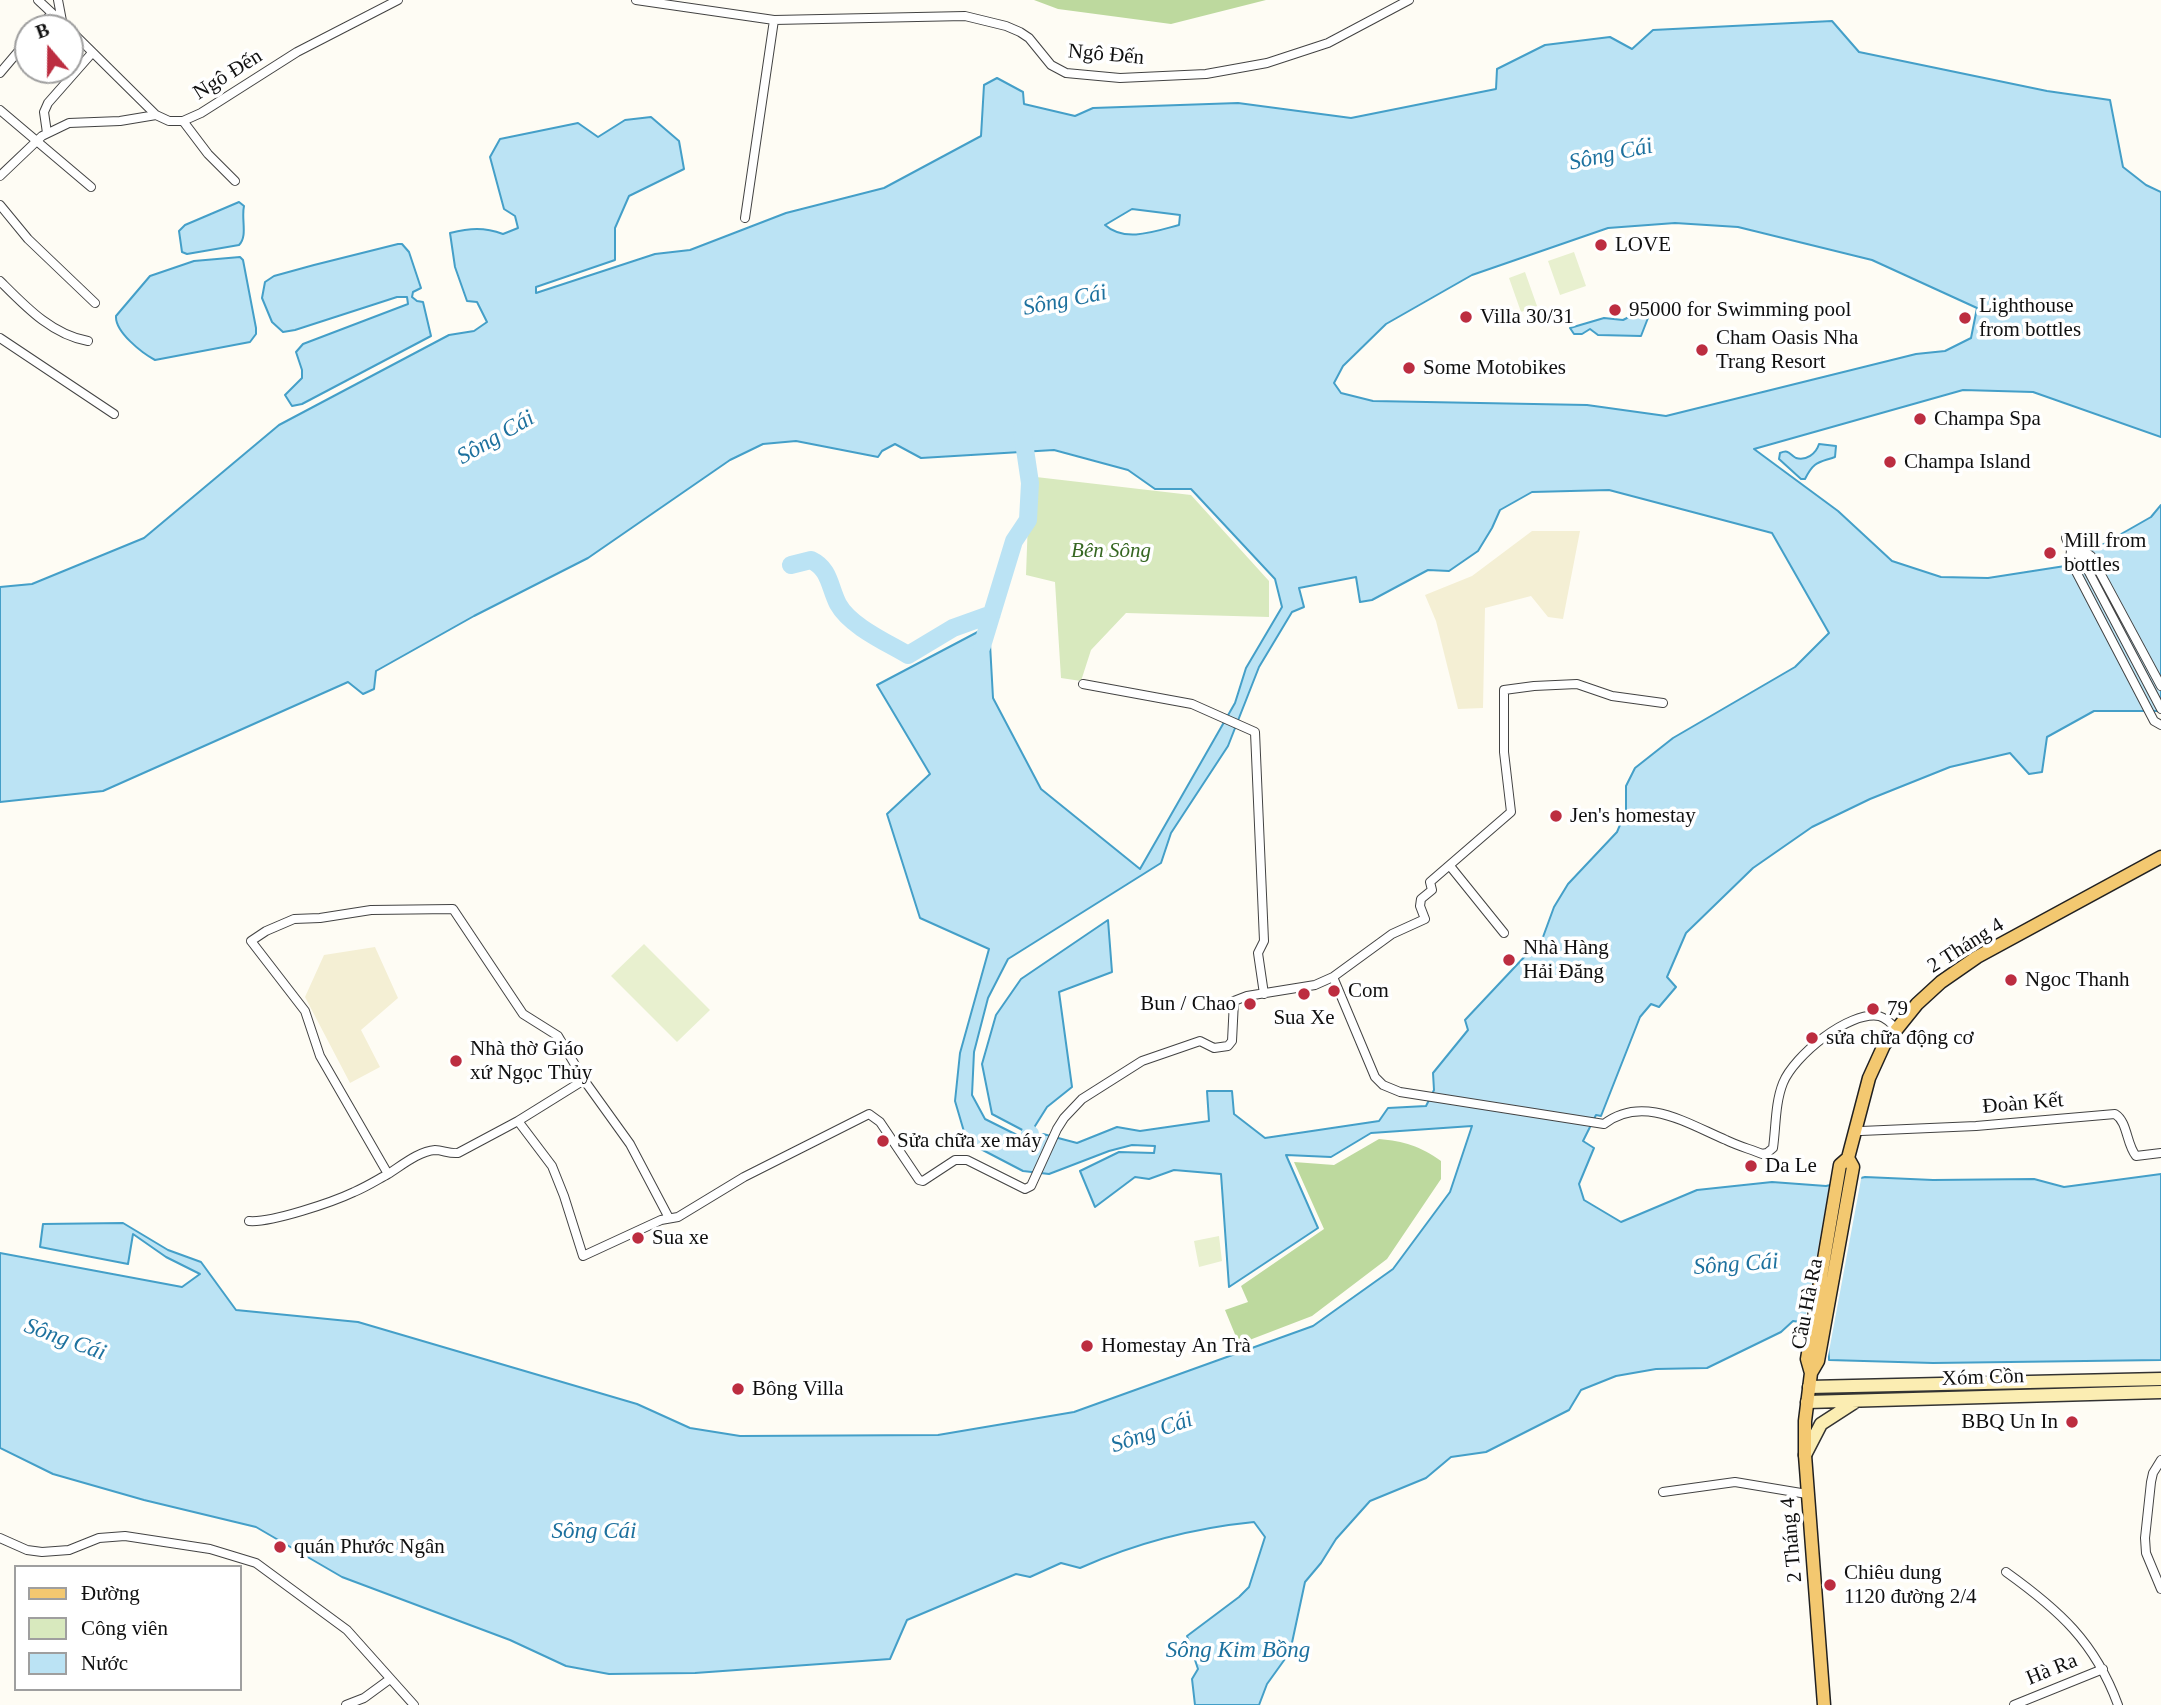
<!DOCTYPE html>
<html>
<head>
<meta charset="utf-8">
<style>
  body { margin:0 }
  #map { position:relative; width:2161px; height:1705px; overflow:hidden; background:#fefcf4; font-family:Georgia,serif }
  canvas { display:block }
  .legend { position:absolute; left:14px; top:1565px; width:228px; height:126px; box-sizing:border-box; background:#fff; border:2px solid #9f9f9f; margin:0; padding:9px 12px; list-style:none; font-size:21px; color:#101010 }
  .legend li { display:flex; align-items:center; gap:14px; height:35px }
  .legend b { width:35px; border:2px solid #9f9f9f }
  .north { position:absolute; left:14px; top:14px; width:70px; height:70px; box-sizing:border-box; background:#fff; border:2px solid #9f9f9f; border-radius:50%; rotate:340deg; font-size:19px; font-weight:700; line-height:28px; text-align:center; color:#101010 }
  .north::after { content:''; display:block; margin:auto; width:24px; height:32px; background:#bc2d40; clip-path:polygon(50% 0,100% 100%,50% 72%,0 100%) }
</style>
</head>
<body>
<div id="map">
<canvas width="2161" height="1705"></canvas>
<ul class="legend">
<li><b style="height:9px;background:#f3c870"></b>Đường</li>
<li><b style="height:19px;background:#d8e9be"></b>Công viên</li>
<li><b style="height:19px;background:#bbe3f4"></b>Nước</li>
</ul>
<div class="north">B</div>
</div>
<script>
const c = document.querySelector('canvas').getContext('2d');
c.lineJoin = 'round';
function fillPath(path, color) { c.fillStyle = color; c.fill(path, 'evenodd'); }
function trace(path, color, width, dash) { c.strokeStyle = color; c.lineWidth = width; c.lineCap = dash ? 'butt' : 'round'; c.setLineDash(dash || []); c.stroke(path); }
function drawText(font, color, halo, rows, align = 'center') {
  c.font = font + ' Georgia,serif'; c.lineWidth = 7; c.setLineDash([]); c.textBaseline = 'middle'; c.strokeStyle = halo; c.fillStyle = color; for (const [text, x, y, turn = 0] of rows) {
    c.save(); c.translate(x, y); c.rotate((+turn || 0) * Math.PI / 180); c.textAlign = isNaN(turn) ? turn : align; if (halo) c.strokeText(text, 0, 0); c.fillText(text, 0, 0); c.restore();
  }
}
const farmland = new Path2D(`
  M1532,531H1580L1563,619L1548,617L1531,596L1485,608L1483,708L1458,709L1436,621L1425,595L1472,576Z
  M375,947L398,998L361,1030L380,1067L350,1083L305,997L324,955Z`);
const green = new Path2D(`
  M1036,477L1191,495L1269,581V617L1126,613L1091,650L1081,681L1061,678L1055,582L1026,575L1028,520Z`);
const forest = new Path2D(`
  M1034,0H1266L1171,24L1058,9Z
  M1379,1139C1404,1141 1420,1146 1441,1161V1179L1387,1259L1312,1316L1239,1344L1225,1310L1248,1302L1241,1286L1324,1229L1294,1162L1334,1165Z`);
const pitch = new Path2D(`
  M1574,252L1586,286L1560,295L1548,261Z
  M1525,272L1537,306L1521,312L1509,278Z
  M644,944L710,1010L677,1042L611,976Z
  M1219,1236L1222,1261L1199,1267L1194,1241Z`);
const water = new Path2D(`
  M1832,21L1859,52L2047,91L2110,100L2123,167L2146,185L2161,192V437L2033,392L1963,390L1754,449L1838,511L1892,561L1941,577L1988,578L2065,566L2151,517L2161,505V711H2094L2047,737L2042,772L2029,774L2010,753L1950,767L1870,799L1812,827L1753,868L1686,933L1667,977L1676,987L1659,1007L1651,1004L1640,1017L1601,1116L1596,1115L1583,1141L1594,1148L1579,1184L1584,1200L1621,1222L1697,1190L1772,1182L1826,1186L1865,1177L1933,1180L2034,1179L2064,1187L2161,1174V1360L1933,1363L1829,1360L1827,1326L1793,1321L1781,1332L1707,1368L1656,1369L1616,1376L1581,1390L1569,1410L1486,1452L1451,1457L1426,1478L1370,1501L1336,1539L1321,1563L1305,1582L1290,1652L1267,1684L1259,1705H1195L1192,1679L1198,1669L1187,1636L1239,1597L1249,1587L1265,1537L1254,1522C1193,1528 1136,1543 1080,1568L1061,1563L1030,1577L1016,1574L907,1620L890,1659L695,1673L609,1674L566,1666L510,1640L342,1577L256,1527L144,1500L53,1474L0,1448V1253L182,1287L200,1274L166,1257L133,1234L128,1264L40,1247L43,1224L123,1223L168,1250L201,1262L236,1310L358,1322L637,1404L690,1428L740,1436L938,1435L1074,1412L1313,1326L1393,1269L1450,1192L1472,1126L1371,1133L1331,1157L1286,1155L1318,1228L1229,1287L1221,1174L1174,1170L1149,1179L1135,1177L1095,1207L1080,1171L1119,1152L1154,1153L1155,1146L1132,1145L1109,1151L1049,1174L1023,1171L975,1146L965,1135L955,1101L960,1053L989,949L920,918L887,814L930,774L877,685L989,626L993,698L1041,789L1140,869L1235,703L1246,668L1282,607L1275,579L1191,489H1155L1128,470L1054,450L921,458L895,444L882,451L878,457L796,441L763,444L730,460L588,558L474,616L376,671L374,689L363,694L348,682L103,791L0,802V587L32,584L144,538L279,425L449,335L474,331L487,322L477,302L467,301L455,267L450,233C470,228 484,227 503,234L518,228L515,216L504,209L490,157L500,139L578,123L598,137L625,120L651,117L679,141L684,169L629,196L615,228V260L536,287V293L655,254L690,250L786,213L884,188L981,136L984,85L997,78L1023,92L1024,104L1075,116L1093,108L1238,103L1351,118L1496,89L1497,69L1545,45L1610,37L1632,49L1653,30ZM1132,209L1180,215L1179,225C1156,231 1125,243 1105,225ZM1675,223L1738,227L1872,260L1977,308L1971,338L1945,351L1916,354L1666,416L1587,405L1373,401L1341,393L1334,383L1343,366L1386,324L1472,275L1608,228ZM1609,490L1772,533L1829,633L1795,667L1673,738L1635,768L1626,786V811L1617,832L1568,884L1554,907L1543,937L1465,1020L1468,1030L1433,1073L1434,1090L1426,1106L1388,1108L1379,1121L1265,1138L1234,1114L1232,1091H1207L1209,1121L1140,1131L1117,1127L1077,1143L1043,1134L1031,1142L985,1119L972,1095L974,1052L988,998L1008,959L1161,863L1171,833L1228,746L1259,667L1292,612L1304,607L1299,588L1356,577L1360,602L1372,600L1428,570L1449,571L1478,551L1492,528L1500,510L1532,492Z
  M239,202L244,206C241,219 248,236 239,245L187,254L182,252L179,231L185,225Z
  M398,244H402L409,252L421,288L413,292L412,297L417,301L423,302L431,336L302,404L292,406L285,395L302,378V370L296,352L303,344L408,304L407,297H397L295,330L283,332L272,322L262,298L265,282L274,276L314,265Z
  M240,257L243,260L256,328V334L250,342L155,360C142,353 115,332 116,316L150,276L194,261Z
  M1650,303L1653,305L1641,336L1598,335L1590,329L1582,334H1574L1570,328L1604,318L1623,320L1629,317L1634,306Z
  M1819,444L1836,446L1835,457C1818,463 1814,461 1805,479H1801L1779,459L1780,453C1789,449 1789,454 1796,458C1806,461 1816,454 1819,444Z
  M1108,920L1112,972L1059,992L1072,1087L1047,1107L1030,1134L992,1114L982,1064L996,1015L1021,979Z`);
const pier = new Path2D(`
  M1862,1174L1827,1362L1823,1329L1804,1326L1830,1182Z`);
const river = new Path2D(`
  M791,565L811,560C830,569 829,586 838,604C850,626 886,642 908,655L953,628L992,614
  M982,646L1014,541L1028,520L1030,483L1022,429
  M1022,1156L1031,1143L1030,1134`);
const street = new Path2D(`
  M38,0L68,28
  M58,0L62,21
  M636,0L774,20L965,16L1006,26L1020,32L1029,38L1051,65L1066,73L1120,78L1206,74L1267,63L1328,43L1409,0
  M39,28L52,13
  M70,30L156,115
  M0,73L28,40
  M0,110L91,187
  M183,121L208,154L235,181
  M47,133L44,112L48,103L92,53
  M0,176L42,136L69,123L120,121L156,115L169,121H183L201,113L297,52L398,0
  M0,205L28,239L95,303
  M745,218L774,20
  M0,281C25,306 52,335 88,341
  M0,338L114,414
  M2066,538L2071,550L2070,560L2154,721L2161,725
  M2068,539L2091,556L2161,686
  M2071,550L2081,557L2161,709
  M1083,684L1192,704L1255,732L1264,941L1258,953L1264,994
  M1450,866L1504,933
  M1333,977L1375,1077L1383,1085L1400,1092L1604,1124C1643,1094 1688,1124 1726,1140C1738,1146 1750,1149 1762,1154L1767,1153L1773,1148C1776,1127 1775,1103 1783,1083C1794,1056 1848,1011 1879,1016C1886,1018 1891,1023 1896,1029
  M518,1121L584,1080
  M1861,1131L1976,1126L2115,1114C2128,1122 2126,1144 2136,1156L2161,1153
  M669,1218L630,1144L584,1080L558,1036L523,1014L453,909L371,910L320,918L294,919L266,931L251,941L305,1011L320,1056L388,1174C401,1166 419,1151 435,1150C443,1150 449,1154 458,1153L518,1121L552,1166L564,1196L583,1256L661,1220L678,1217L744,1177L869,1114L880,1122L919,1180L923,1181L955,1160H967L1025,1189L1031,1186L1057,1129L1064,1118L1082,1099L1142,1061L1200,1041L1214,1048L1228,1046L1232,1041L1234,1001L1247,996L1315,985L1333,977L1392,934L1425,919L1420,906L1421,899L1432,890L1430,882L1511,812L1504,752V690L1534,686L1577,684L1612,696L1663,703
  M249,1221C271,1223 333,1202 354,1192C366,1187 377,1180 388,1174
  M2161,1460L2153,1473L2151,1482L2145,1538L2146,1553L2161,1589
  M1663,1492L1735,1482L1807,1494
  M0,1538L27,1550L42,1552L69,1550L99,1538L125,1536L210,1549L256,1563L347,1630L414,1705
  M2006,1572C2059,1610 2095,1642 2118,1705
  M346,1705L364,1698L390,1679
  M2014,1705L2103,1669`);
const secondary = new Path2D(`
  M1809,1387L2161,1379
  M1807,1402L2161,1392
  M1805,1455L1821,1424L1855,1402`);
const primary = new Path2D(`
  M1811,1373L1818,1361L1853,1167L1848,1158
  M1824,1705L1805,1455V1421L1811,1373L1807,1359L1840,1165L1848,1158L1869,1078L1884,1045L1917,1004L1941,982L1977,957L2161,857`);
const markers = [
  [1601,245,7,"#bc2d40"],
  [1615,310,7,"#bc2d40"],
  [1466,317,7,"#bc2d40"],
  [1965,318,7,"#bc2d40"],
  [1702,350,7,"#bc2d40"],
  [1409,368,7,"#bc2d40"],
  [1920,419,7,"#bc2d40"],
  [1890,462,7,"#bc2d40"],
  [2050,553,7,"#bc2d40"],
  [1556,816,7,"#bc2d40"],
  [1509,960,7,"#bc2d40"],
  [2011,980,7,"#bc2d40"],
  [1334,991,7,"#bc2d40"],
  [1304,994,7,"#bc2d40"],
  [1250,1004,7,"#bc2d40"],
  [1873,1009,7,"#bc2d40"],
  [1812,1038,7,"#bc2d40"],
  [456,1061,7,"#bc2d40"],
  [883,1141,7,"#bc2d40"],
  [1751,1166,7,"#bc2d40"],
  [638,1238,7,"#bc2d40"],
  [1087,1346,7,"#bc2d40"],
  [738,1389,7,"#bc2d40"],
  [2072,1422,7,"#bc2d40"],
  [280,1547,7,"#bc2d40"],
  [1830,1585,7,"#bc2d40"]
];
const streetNames = [
  ["Ngô Đến",1106,55,5],
  ["Ngô Đến",228,75,-32],
  ["2 Tháng 4",1966,946,-32],
  ["Đoàn Kết",2023,1104,-5],
  ["Cầu Hà Ra",1808,1304,-79],
  ["Xóm Cồn",1983,1378,-2],
  ["2 Tháng 4",1792,1540,-95],
  ["Hà Ra",2052,1670,-22]
];
const poiNames = [
  ["LOVE",1615,245],
  ["Lighthouse",1979,306],
  ["from bottles",1979,330],
  ["95000 for Swimming pool",1629,310],
  ["Villa 30/31",1480,317],
  ["Cham Oasis Nha",1716,338],
  ["Trang Resort",1716,362],
  ["Some Motobikes",1423,368],
  ["Champa Spa",1934,419],
  ["Champa Island",1904,462],
  ["Mill from",2064,541],
  ["bottles",2064,565],
  ["Jen's homestay",1570,816],
  ["Nhà Hàng",1523,948],
  ["Hải Đăng",1523,972],
  ["Ngoc Thanh",2025,980],
  ["Com",1348,991],
  ["Bun / Chao",1236,1004,"right"],
  ["79",1887,1009],
  ["Sua Xe",1304,1018,"center"],
  ["sửa chữa động cơ",1826,1038],
  ["Nhà thờ Giáo",470,1049],
  ["xứ Ngọc Thủy",470,1073],
  ["Sửa chữa xe máy",897,1141],
  ["Da Le",1765,1166],
  ["Sua xe",652,1238],
  ["Homestay An Trà",1101,1346],
  ["Bông Villa",752,1389],
  ["BBQ Un In",2058,1422,"right"],
  ["quán Phước Ngân",294,1547],
  ["Chiêu dung",1844,1573],
  ["1120 đường 2/4",1844,1597]
];
const parkNames = [
  ["Bên Sông",1111,551]
];
const waterNames = [
  ["Sông Cái",1611,155,-12],
  ["Sông Cái",1065,301,-11],
  ["Sông Cái",496,438,-30],
  ["Sông Cái",1736,1265,-4],
  ["Sông Cái",65,1340,20],
  ["Sông Cái",1152,1433,-19],
  ["Sông Cái",594,1532],
  ["Sông Kim Bồng",1238,1651]
];
fillPath(farmland, '#f4efd4');
fillPath(green, '#d8e9be');
fillPath(forest, '#bdd99e');
fillPath(pitch, '#e8f0cf');
fillPath(water, '#bbe3f4');
trace(water, '#449fc8', 2);
fillPath(pier, '#fefcf4');
trace(river, '#bbe3f4', 18);
trace(street, '#434343', 10);
trace(secondary, '#323232', 15);
trace(primary, '#212121', 15);
trace(street, '#fff', 8);
trace(secondary, '#fbedb2', 12);
trace(primary, '#f3c870', 12);
for (const [x, y, r, color] of markers) { const dot = new Path2D(); dot.arc(x, y, r, 0, 2 * Math.PI); c.fillStyle = color; c.fill(dot); trace(dot, '#fff', 2.5); }
drawText('21px', '#101010', '#fff', streetNames);
drawText('21px', '#101010', '#fff', poiNames, 'left');
drawText('italic 21px', '#366722', '#fff', parkNames);
drawText('italic 23px', '#1d719e', '#fff', waterNames);
</script>
</body>
</html>
